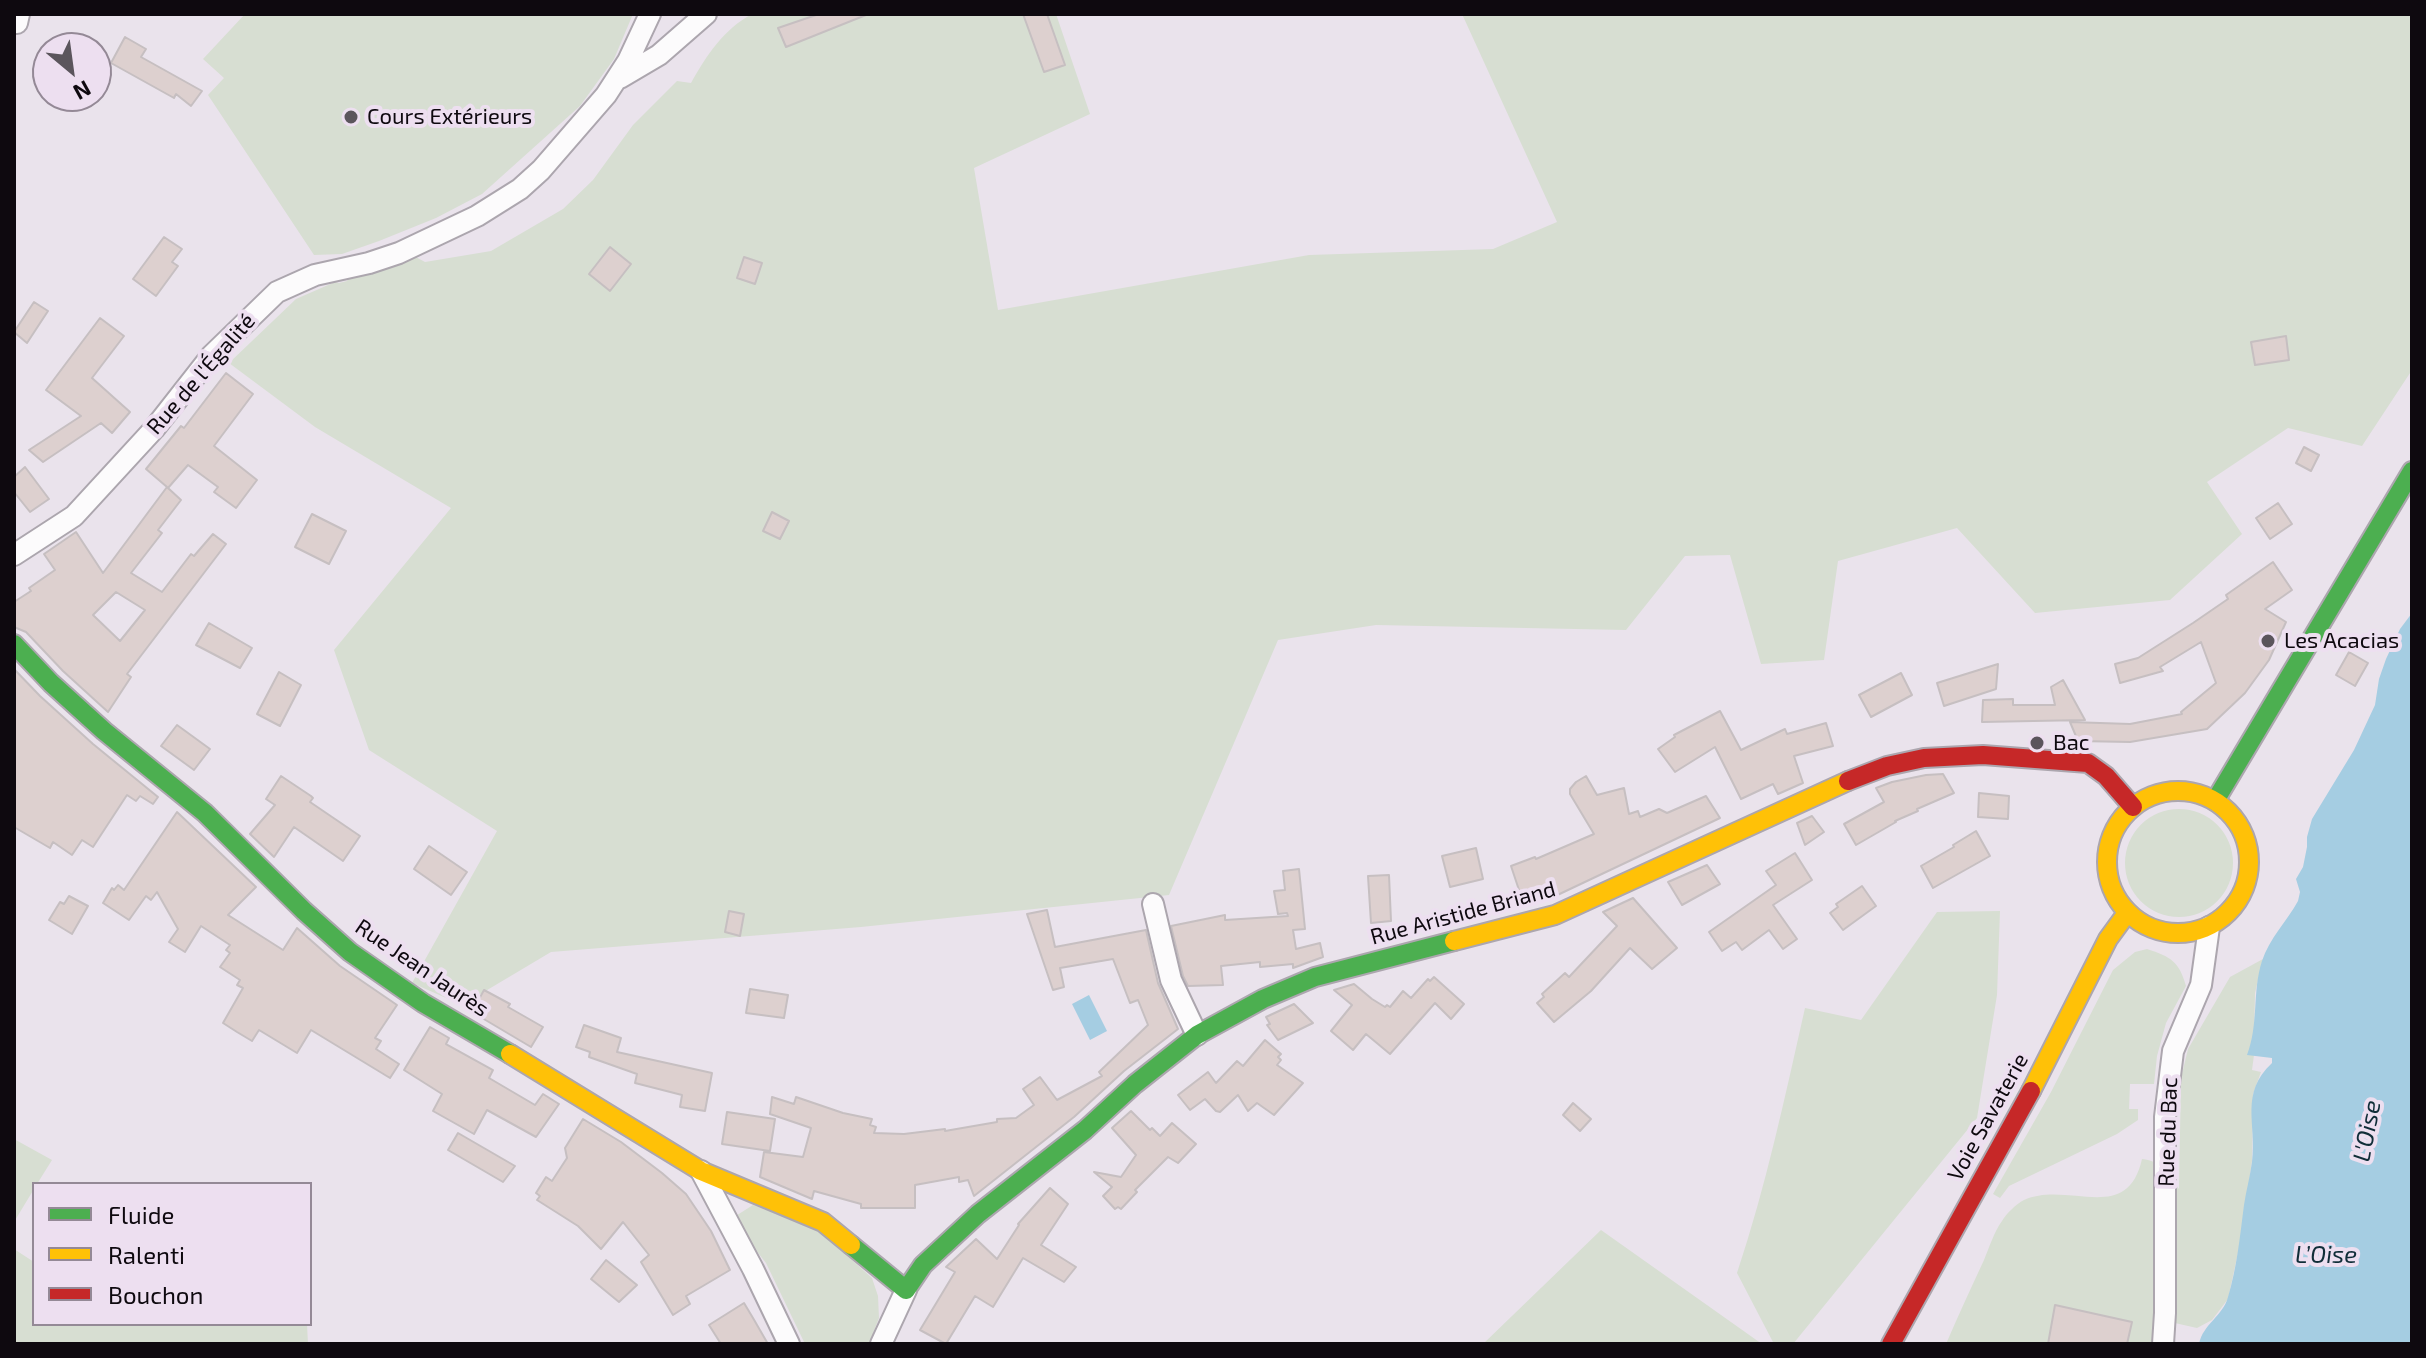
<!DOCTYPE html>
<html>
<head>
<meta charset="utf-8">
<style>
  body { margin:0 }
  #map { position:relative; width:2426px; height:1358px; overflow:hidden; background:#eae3ec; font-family:"Exo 2",sans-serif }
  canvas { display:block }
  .frame { position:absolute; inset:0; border:16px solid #0e090f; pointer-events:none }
  .legend { position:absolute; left:32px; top:1182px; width:280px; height:144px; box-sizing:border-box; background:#eddff0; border:2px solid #948996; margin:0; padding:10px 14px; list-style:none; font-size:24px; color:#0e090f }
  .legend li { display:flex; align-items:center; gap:16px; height:40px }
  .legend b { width:40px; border:2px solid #948996 }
  .north { position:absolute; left:32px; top:32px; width:80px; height:80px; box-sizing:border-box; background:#eddff0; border:2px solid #948996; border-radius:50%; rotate:151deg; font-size:22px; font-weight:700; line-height:32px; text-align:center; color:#0e090f }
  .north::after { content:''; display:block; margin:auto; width:28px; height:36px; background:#5b555c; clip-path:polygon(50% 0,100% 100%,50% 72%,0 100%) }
</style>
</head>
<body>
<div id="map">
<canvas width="2426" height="1358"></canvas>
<div class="frame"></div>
<ul class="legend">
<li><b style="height:10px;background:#4caf50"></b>Fluide</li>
<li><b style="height:10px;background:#ffc107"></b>Ralenti</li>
<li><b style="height:10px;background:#c62828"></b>Bouchon</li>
</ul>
<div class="north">N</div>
</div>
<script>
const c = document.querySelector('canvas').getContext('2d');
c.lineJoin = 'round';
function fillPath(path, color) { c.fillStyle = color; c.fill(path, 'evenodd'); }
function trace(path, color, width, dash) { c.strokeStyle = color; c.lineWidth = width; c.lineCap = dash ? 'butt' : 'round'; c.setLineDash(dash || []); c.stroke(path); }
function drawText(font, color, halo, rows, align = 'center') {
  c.font = font + ' "Exo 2",sans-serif'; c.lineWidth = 8; c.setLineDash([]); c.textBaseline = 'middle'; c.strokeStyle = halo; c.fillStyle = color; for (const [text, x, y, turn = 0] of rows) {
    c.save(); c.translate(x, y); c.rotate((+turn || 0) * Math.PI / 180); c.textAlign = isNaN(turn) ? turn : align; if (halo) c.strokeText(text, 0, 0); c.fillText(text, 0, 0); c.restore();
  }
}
const green = new Path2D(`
  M245,14H633L614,59L580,106L482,194L436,218L379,241L342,254L314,255L208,95L224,78L203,59Z
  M752,14H1056L1090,114L974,168L998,310L1309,255L1493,249L1557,222L1462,14H2412V370L2362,446L2288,428L2207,482L2242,534L2170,600L2035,613L1957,528L1838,561L1824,660L1761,664L1730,555L1685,556L1626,630L1376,625L1278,640L1169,895L861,927L551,952L462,1005L412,983L497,831L369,750L334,650L451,508L315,427L229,363L296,299L335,282L339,283L347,281L348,279L395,265L396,262L412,255L425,262L491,251L563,209L593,180L633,125L677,81L691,83C706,56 724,29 752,14Z
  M2125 863a54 54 0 1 1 108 0a54 54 0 1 1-108 0Z
  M2000,911L1997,995L1977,1118L1793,1344H1774L1737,1273C1766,1186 1785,1097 1805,1008L1861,1020L1937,912Z
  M2147,949C2171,957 2179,961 2186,986L2166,1023L2157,1056L2154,1084H2130L2129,1109H2138V1120L2117,1134L2009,1186L2000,1198L1993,1194L2051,1092L2113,970L2135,952Z
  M2263,959L2255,993L2254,1037L2248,1054L2254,1055L2252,1070L2261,1072L2253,1094L2252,1161L2241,1239L2228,1299L2212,1320L2197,1328L2157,1319L2153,1344H1946C1958,1316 1971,1288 1984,1260C1989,1248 1994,1232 2002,1221C2006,1214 2016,1204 2024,1200C2068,1180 2127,1226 2142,1159C2162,1161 2170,1175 2179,1189L2181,1078L2188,1049L2230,977Z
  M14,1139L52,1160L37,1184H34V1189L14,1222Z
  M753,1205L815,1227L872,1278L878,1296L879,1318L869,1344H805L766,1263L731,1219Z
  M1601,1230L1762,1344H1483Z
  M14,1249L34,1262V1324H307L308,1344H14Z`);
const water = new Path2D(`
  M2412,613V1344H2199C2203,1324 2223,1316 2228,1297C2237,1267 2240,1236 2244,1205C2246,1191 2250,1177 2252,1162C2257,1123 2239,1094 2272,1063V1058L2247,1055C2259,1024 2252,991 2262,961C2269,939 2287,921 2298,901L2300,892L2296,879L2303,867L2307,847V837L2312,819L2354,750L2375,705L2379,679L2386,659L2400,629Z
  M1089,995L1107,1031L1090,1040L1072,1004Z`);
const building = new Path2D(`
  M819,14L866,15L786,47L778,28Z
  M1023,14H1047L1065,65L1044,72Z
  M125,37L146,49L141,57L202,91L191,106L176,94L174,98L111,63Z
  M164,237L182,249L172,262L178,266L156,296L133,279Z
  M610,247L631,264L610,291L589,274Z
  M744,257L762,263L755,284L737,278Z
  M34,302L48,311L27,343L14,332Z
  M100,318L124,336L92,378L130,412L112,433L101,423L43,462L29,450L81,416L46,390Z
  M2286,336L2289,360L2255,365L2251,342Z
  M226,373L253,394L214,446L257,480L236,508L214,492L218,487L188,465L168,488L181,500L158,530L162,533L131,573L162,592L191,554L194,556L213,534L226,544L127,674L131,677L108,712L63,671L26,632L14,627V602L31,591L29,588L55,570L44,554L76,532L103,573L167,487L146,469L181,426L184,428ZM116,592L145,610L120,641L93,615Z
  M2304,447L2319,455L2311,471L2296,463Z
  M25,467L49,499L30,512L14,492V477Z
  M2278,503L2292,524L2270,539L2256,518Z
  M772,512L789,521L780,539L763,531Z
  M312,514L346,531L329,564L295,547Z
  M2273,562L2292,590L2265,609L2286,622L2269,660L2245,693L2207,729L2130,742L2078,741L2070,722L2130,724L2182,714L2181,712L2216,683L2201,642L2160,667L2163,671L2120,683L2115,664L2138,658L2193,623L2228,599L2226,595Z
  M209,623L252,648L240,668L196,645Z
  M2349,652L2368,663L2355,686L2336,675Z
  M1998,664L1996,689L1944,706L1937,683Z
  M14,669L40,696L93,744L158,797L153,804L140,796L136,801L127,795L93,847L82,840L72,855L53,842L50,848L14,827Z
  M279,672L301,685L280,726L257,714Z
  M1901,673L1912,695L1871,717L1859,695Z
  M2063,680L2085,720L1982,722L1983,700L2013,699V705H2055L2051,687Z
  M1720,711L1741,750L1785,729L1787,734L1826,723L1833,746L1794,756L1803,783L1778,794L1773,784L1741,799L1715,747L1675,772L1658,749L1675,737L1674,735Z
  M177,725L210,749L194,770L161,746Z
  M1943,774L1954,793L1917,809L1918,811L1895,821L1896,822L1856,845L1844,824L1884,802L1876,788L1892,782L1926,775Z
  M281,776L311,796L313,798L310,802L360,836L343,861L294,827L274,857L250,834L275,805L266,799Z
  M1586,776L1597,795L1624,788L1629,814L1638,811L1640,817L1659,809L1667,813L1706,796L1720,818L1549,899L1524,905L1511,866L1535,857L1536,859L1594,834L1570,794V789L1576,782Z
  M1979,793L2009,796L2008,819L1978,817Z
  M177,812L256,887L228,915L283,950L297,928L340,966L397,1005L375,1038L381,1041L376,1049L399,1064L390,1078L311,1030L297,1053L259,1030L252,1041L237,1032L223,1023L243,988L237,985L240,980L220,967L230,953L226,950L230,945L201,926L185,952L169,942L178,929L157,892L151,900L146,896L129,920L103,903L112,888L114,890L118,885L124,890Z
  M1812,816L1824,832L1805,845L1797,823Z
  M1976,831L1990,856L1933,888L1921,866L1954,847L1953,845Z
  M429,846L467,872L451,895L414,869Z
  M1476,848L1483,879L1450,887L1442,856Z
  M1795,853L1812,880L1773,905L1797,939L1783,949L1769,930L1742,950L1736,942L1722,951L1709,932L1776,885L1766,871Z
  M1707,865L1720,884L1682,905L1668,882Z
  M1299,869L1305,929L1293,930L1296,949L1320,943L1323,957L1293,968V964L1260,967V962L1221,966L1223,985L1188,986L1183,976L1171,926L1225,915V920L1288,916L1287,913L1278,914L1274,891L1285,890L1283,871Z
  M1389,875L1391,921L1371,923L1368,876Z
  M1862,886L1876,906L1843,930L1830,913L1838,907L1836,904Z
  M69,896L88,906L72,934L49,920L60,902L64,904Z
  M1633,898L1677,948L1652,969L1630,948L1591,991L1554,1022L1537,1003L1544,997L1542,994L1565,973L1569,977L1617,926L1603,912Z
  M1047,910L1055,947L1146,930L1158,983L1178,1029L1124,1071L1074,1117L974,1196L968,1180L959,1182V1177L915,1185V1208H861V1204L814,1191L812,1199L760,1177L764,1152L803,1157L811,1128L770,1114L772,1097L794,1104L796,1097L843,1113L872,1119L870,1125L876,1127L874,1133L904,1134L945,1129V1131L997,1122V1119L1016,1118L1034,1105L1023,1089L1040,1077L1057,1100L1102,1076L1099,1072L1148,1025L1138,1000L1130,1003L1113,959L1060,968L1064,987L1053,990L1027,914Z
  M729,911L744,914L740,936L725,932Z
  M1434,977L1464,1004L1451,1019L1435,1003L1390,1054L1366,1034L1353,1050L1331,1031L1352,1005L1334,990L1354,984L1372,999L1385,1007L1387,1005L1390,1007L1403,991L1411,998L1428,979L1430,981Z
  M750,989L788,995L784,1018L746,1013Z
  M484,990L510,1004L508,1007L543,1027L531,1047L472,1012Z
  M1294,1004L1313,1023L1278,1040L1267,1025L1270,1024L1266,1017Z
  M584,1025L621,1038L617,1052L712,1073L705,1111L680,1107L682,1095L635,1083L637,1074L589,1057L590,1052L576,1047Z
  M430,1027L449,1038L446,1044L493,1070L489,1078L535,1105L543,1094L559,1104L536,1137L487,1110L474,1134L433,1111L442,1094L404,1070Z
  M1265,1040L1281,1054L1278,1057L1281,1060L1277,1065L1303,1083L1274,1115L1257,1103L1248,1111L1238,1095L1220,1112L1216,1111L1205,1099L1190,1110L1178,1095L1208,1072L1216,1083L1237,1061L1243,1066Z
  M1573,1103L1591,1119L1580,1131L1563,1115Z
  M1131,1111L1150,1130L1152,1128L1160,1136L1172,1123L1196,1144L1178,1163L1168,1157L1135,1190L1137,1192L1121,1209L1118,1207L1115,1209L1103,1196L1112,1187L1094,1172L1121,1177L1136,1155L1112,1128Z
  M727,1112L775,1119L770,1151L722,1144Z
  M583,1119L621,1142L662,1173L686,1194L711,1231L730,1270L686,1296L690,1304L673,1315L641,1262L649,1255L623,1222L601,1249L578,1226L537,1200L540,1196L536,1193L546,1177L552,1181L567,1158L565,1148Z
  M458,1133L515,1166L503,1182L448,1150Z
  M1050,1188L1068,1204L1041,1245L1076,1267L1064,1282L1023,1258L993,1307L975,1296L946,1344L920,1330L955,1272L946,1267L976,1239L997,1259L1019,1225L1018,1224Z
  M606,1260L637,1285L619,1302L591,1279Z
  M744,1303L753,1318L768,1344H721L709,1325Z
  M2055,1305L2132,1322L2127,1344H2048Z`);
const street = new Path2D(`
  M14,23H17L19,14
  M620,78L659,55L706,14
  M14,555L74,516L154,429L212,355L277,292L315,275L369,263L399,253L477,216L520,189L541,170L606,95L628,61L650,14
  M1153,904L1171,980L1197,1035
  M701,1171L753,1269L789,1344
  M881,1344L906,1290
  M2163,1344L2165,1313V1117L2173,1051L2201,985L2209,927`);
const fast = new Path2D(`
  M14,644L51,683L104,731L205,813L304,911L350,952L423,1003L510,1054
  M2215,801L2412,471
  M851,1245L906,1290L923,1265L978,1214L1085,1130L1135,1084L1197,1035L1263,999L1315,977L1454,941`);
const slow = new Path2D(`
  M2107 862a71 71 0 1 1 142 0a71 71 0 1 1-142 0Z
  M1454,941L1555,915L1848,781
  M510,1054L701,1171L823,1222L851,1245
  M2031,1091L2108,939L2127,913`);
const jam = new Path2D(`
  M1848,781L1887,766L1924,758L1983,755L2088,763L2106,776L2133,807
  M1891,1344L2031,1091`);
const markers = [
  [351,117,8,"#5b555c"],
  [2268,641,8,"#5b555c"],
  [2037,743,8,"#5b555c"]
];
const poiNames = [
  ["Cours Extérieurs",367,117],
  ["Les Acacias",2284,641],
  ["Bac",2053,743]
];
const streetNames = [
  ["Rue de l'Égalité",201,374,-49],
  ["Rue Aristide Briand",1463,913,-15],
  ["Rue Jean Jaurès",422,968,34],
  ["Voie Savaterie",1988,1117,-61],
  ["Rue du Bac",2168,1132,-88]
];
const waterNames = [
  ["L'Oise",2367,1131,-79],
  ["L’Oise",2326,1255]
];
fillPath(green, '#d7ded2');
fillPath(water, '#a5cde2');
fillPath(building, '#ddd0cf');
trace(building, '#c6bfc1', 2);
trace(street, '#aca6ae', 24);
trace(fast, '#aca6ae', 22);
trace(slow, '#aca6ae', 22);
trace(jam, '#aca6ae', 22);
trace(street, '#fcfbfc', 20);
trace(fast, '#4caf50', 18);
trace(slow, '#ffc107', 18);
trace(jam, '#c62828', 18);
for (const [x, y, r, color] of markers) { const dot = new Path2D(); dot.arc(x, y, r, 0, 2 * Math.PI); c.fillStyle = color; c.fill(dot); trace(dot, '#eddff0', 3); }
drawText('22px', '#0e090f', '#eddff0', poiNames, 'left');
drawText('22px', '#0e090f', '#eddff0', streetNames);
drawText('italic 24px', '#102d38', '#eddff0', waterNames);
</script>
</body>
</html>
